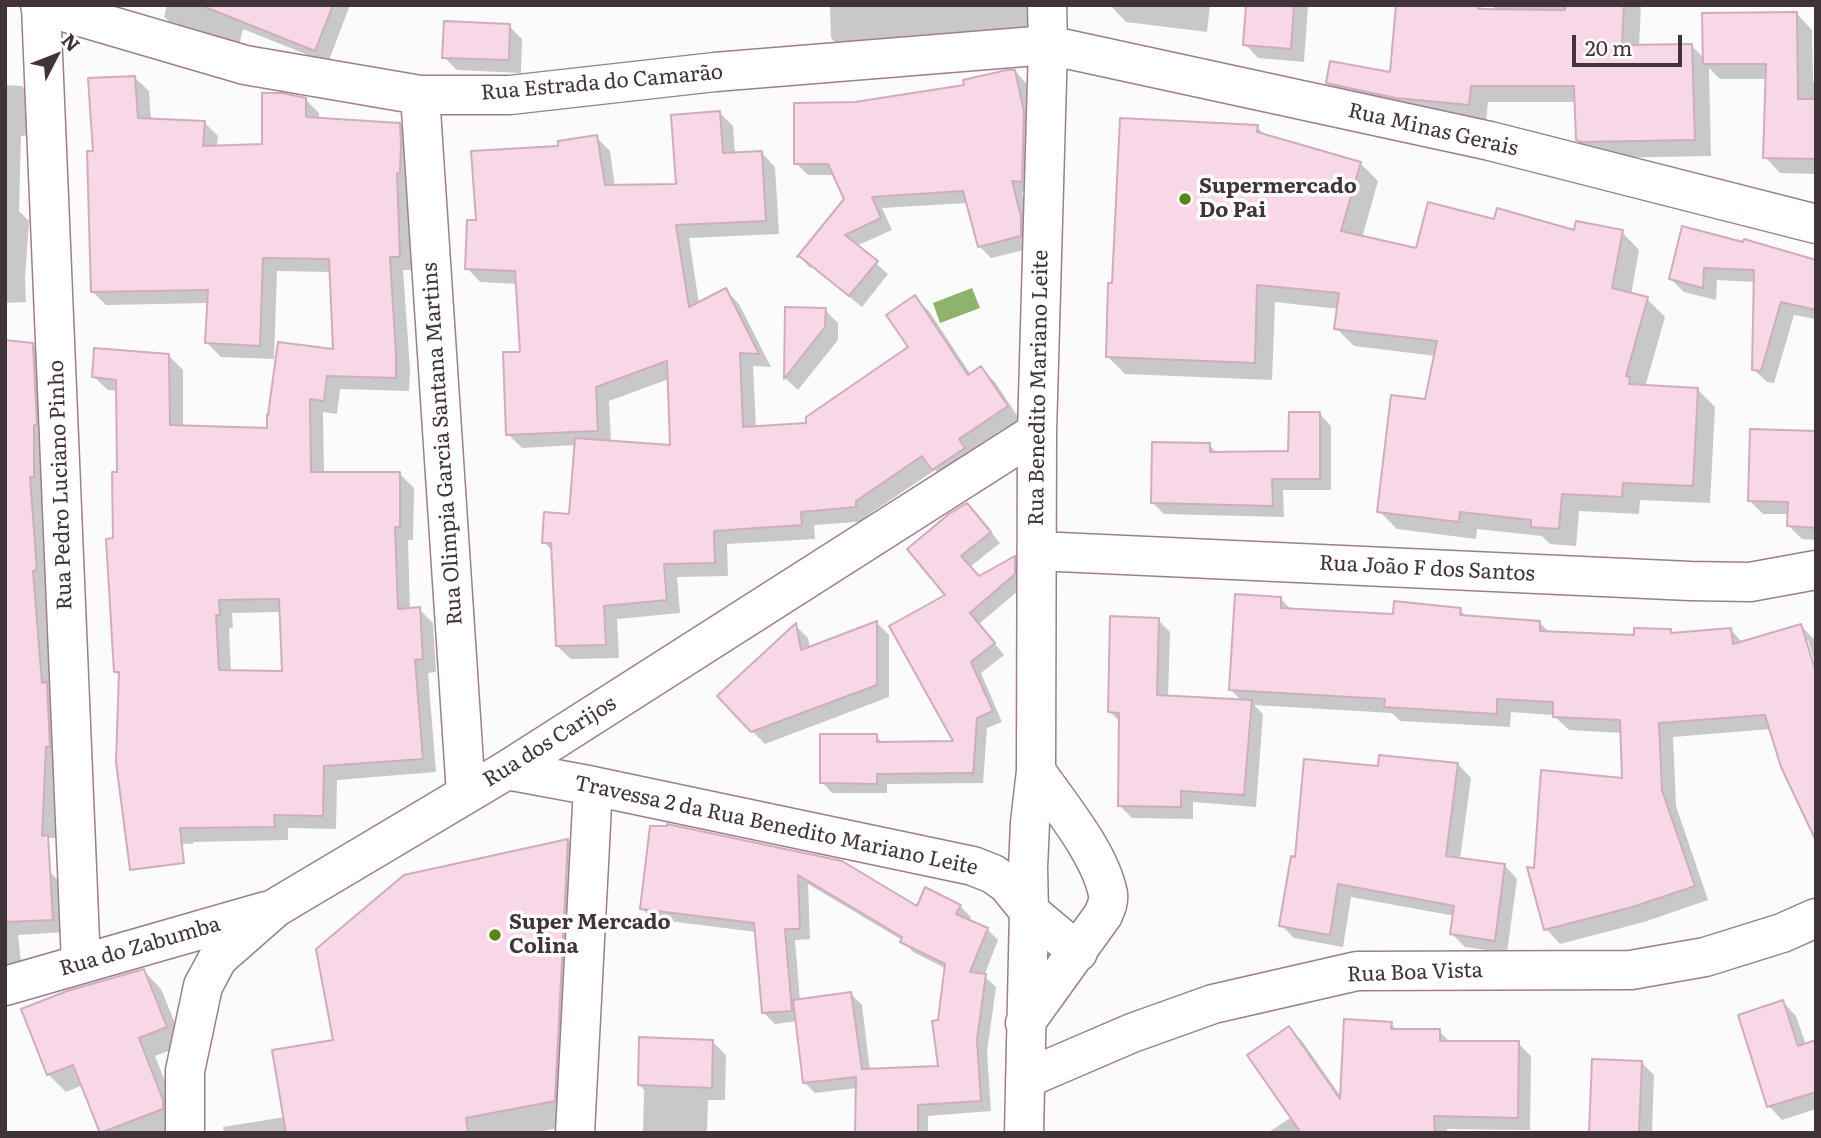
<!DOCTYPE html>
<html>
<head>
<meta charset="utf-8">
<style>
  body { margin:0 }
  #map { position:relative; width:1821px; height:1138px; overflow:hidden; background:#fbfbfb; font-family:Literata,serif }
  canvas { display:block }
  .frame { position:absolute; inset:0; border:7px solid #41333a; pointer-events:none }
  .north { position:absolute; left:21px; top:21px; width:70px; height:70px; -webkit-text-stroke:5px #fff; paint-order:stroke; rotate:48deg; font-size:19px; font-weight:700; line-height:28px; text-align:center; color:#41333a }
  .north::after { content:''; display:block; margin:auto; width:24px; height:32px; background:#41333a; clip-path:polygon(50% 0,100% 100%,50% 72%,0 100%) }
  .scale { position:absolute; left:1572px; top:35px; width:110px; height:32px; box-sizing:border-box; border:4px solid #41333a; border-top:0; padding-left:9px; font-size:21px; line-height:24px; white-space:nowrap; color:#41333a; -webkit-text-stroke:5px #fff; paint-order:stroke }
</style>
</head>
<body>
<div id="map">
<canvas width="1821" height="1138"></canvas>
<div class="frame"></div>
<div class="north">N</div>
<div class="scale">20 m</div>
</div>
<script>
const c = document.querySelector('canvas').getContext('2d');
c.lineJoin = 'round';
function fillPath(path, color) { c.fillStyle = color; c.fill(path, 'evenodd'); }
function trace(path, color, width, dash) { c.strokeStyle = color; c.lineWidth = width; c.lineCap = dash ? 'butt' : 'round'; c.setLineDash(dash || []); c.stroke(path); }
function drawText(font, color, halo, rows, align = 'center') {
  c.font = font + ' Literata,serif'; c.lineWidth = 7; c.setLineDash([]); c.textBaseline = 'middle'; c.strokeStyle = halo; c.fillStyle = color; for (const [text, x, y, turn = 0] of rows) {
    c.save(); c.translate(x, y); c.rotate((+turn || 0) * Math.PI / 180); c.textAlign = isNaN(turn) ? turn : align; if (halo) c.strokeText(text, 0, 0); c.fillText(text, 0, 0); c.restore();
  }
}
const water = new Path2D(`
  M972,288L980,308L940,323L933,303Z`);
const shadow = new Path2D(`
  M167,5H350L328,63L243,29L239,46L178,30L164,17Z
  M830,5H1028V44L849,56L831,38Z
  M1110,5H1210L1207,32L1126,22Z
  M1248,5H1308L1304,62L1258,58L1245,44Z
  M1459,5L1494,9V5H1641L1639,47L1692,46L1704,58L1797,14L1812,30L1813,82H1816V174L1780,173L1765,157L1767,79H1720L1709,68L1711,156L1599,158L1595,157L1577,140V102H1488L1486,121L1345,99L1328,82L1392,74Z
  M509,26L522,39L521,73L457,70L444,57Z
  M1015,71L1026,83L1035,125L1033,193L1022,192L1032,229V248L991,258L979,246L968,203L882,208L892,230L856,246L888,274L862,307L812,267L810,268L800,257L846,199L835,175H808L796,163L855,104L966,86Z
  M135,78L149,91L151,120L204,122L218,136L217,147L264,146L305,99L319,113V120L399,124L413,138L414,270H403L410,369L409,391L340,389L337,414L323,412L324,474H400L414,488L413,540H408L410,610L419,609L433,623L436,672L428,673L436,772L337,780L336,829L288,828V840L193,842V844L141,842L121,677L115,672V540L119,473L118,391L108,390L94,377L169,356L183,370V427L269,430L335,351L331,272L277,271L274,359L221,357L207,343L209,303L106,305L92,291L95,153ZM281,612L284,673L231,672L229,628H233L232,613Z
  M5,85L22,86L32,97L34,134L21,136L19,211L29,221L25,279L26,302L5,303Z
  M720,113L733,126L735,154L762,153L775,167L779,234L689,238L699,304L726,290L739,304L771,367L753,366L756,428L808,425L911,348L915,298L929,311L971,375L981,368L995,382L1020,420L947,483L935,470L868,515L869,521L814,525L815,539L727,544L728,576L677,577L680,613L617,619L619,658L571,659L557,646L553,552L544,542L571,515L576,445L522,448L508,434L522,353L518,284L480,282L467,268L478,222L560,147L596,137L610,151L615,187L678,186ZM669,379L671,447L611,442L609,401Z
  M1257,127L1266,136L1361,164L1378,181L1362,238L1418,250L1495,221L1575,232H1622L1639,250L1631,295L1647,299L1665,317L1645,387L1697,389L1715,407L1710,503L1640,500L1639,514L1579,511L1576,546L1550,544L1542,536L1477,529L1476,539L1397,529L1379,511L1426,401L1436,356L1354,346L1336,328L1339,309L1275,302L1272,380L1125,374L1108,357L1114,285Z
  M1684,228L1816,262V319L1794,315L1774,383L1767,382L1753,369L1755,282L1717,280L1716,300L1684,292L1671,279Z
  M787,309L825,310L838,323V340L798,390L785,378Z
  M32,344L46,358L50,583H46L59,759L55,838L5,836Z
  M1320,414L1331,426V490H1283L1284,517L1164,514L1152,502L1209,445L1218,454L1290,453Z
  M1816,432V540L1802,539L1789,526L1790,514H1763L1750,501Z
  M977,515L1000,543L970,567L979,578L1014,558L1025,568V585L979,624L1004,655L981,673L1002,722L987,728L983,783L887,784V793H832L822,782L876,736L884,744L956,742L947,596L909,549Z
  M1281,599L1292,610L1395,616L1460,610L1467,617L1540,623L1550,633L1636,637L1671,630L1675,634L1731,630L1743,643L1801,626L1815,640L1816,666L1808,640H1804L1771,729L1673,737L1676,806L1708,900L1644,922L1560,944L1546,929L1535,870L1624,780L1622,733L1569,730L1553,715L1511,712L1510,727L1400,721L1392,713L1254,705L1263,714L1256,807L1193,802V819L1132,818L1120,806L1121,723L1110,712L1158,620L1170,632L1168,698L1242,701L1231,690Z
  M877,623L889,635V697L765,744L752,731L796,626L808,638L810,648Z
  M1458,764L1471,778L1460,859L1504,865L1517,879L1507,953L1465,947L1452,934L1455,916L1351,897L1343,947L1294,938L1281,925L1297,859L1380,767Z
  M652,828L917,908L960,906L971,917L969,921L987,929L998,940L984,976L996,987L987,1052L991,1111L928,1116V1133H857V1088L815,1093L804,1082L798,1021L775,1024L764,1013L756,932L653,919L641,908ZM808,884L902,940L913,952L947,969L940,1021V1068L870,1071L862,1005L851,994L800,1001L795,940L810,939Z
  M568,841L591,864L578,1124L533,1133H224L223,1127L285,1117L335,1041Z
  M50,872L63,885L65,932L18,935L21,963L5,964V877Z
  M144,971L161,989L184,1045L155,1056L180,1119V1126L164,1133H102L83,1085L66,1092L48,1074Z
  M1783,1002L1796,1016L1806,1045L1816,1042V1109L1782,1120L1769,1106Z
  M1391,1024L1398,1031H1439L1450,1042L1518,1043L1531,1056L1530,1130L1447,1129V1133H1267L1292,1117L1289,1028L1302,1041L1342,1098Z
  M713,1042L726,1055L725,1100H708L707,1133H643L644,1090L639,1085Z
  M1641,1062L1654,1075L1652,1133H1591Z`);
const building = new Path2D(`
  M205,5H333L315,51L205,7Z
  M1246,5H1294L1291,49L1243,45Z
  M1396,5H1478V9L1565,10V5H1624L1622,45L1692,44L1695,140L1581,142L1576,140L1574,86H1471L1469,105L1396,98L1326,83L1330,61L1390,72Z
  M1797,12L1798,99H1816V159L1763,158L1766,64H1703L1702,13Z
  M444,21L510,24L509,60L442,58Z
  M1007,70H1015L1024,112L1022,182L1012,181L1021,216V236L978,247L963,191L872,197L881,218L845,235L878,261L849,296L799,256L797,257L844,199L828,164H794V103L855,102L964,85L963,80Z
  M135,76L138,118L205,121L203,146L262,144V93H282L306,98V117L400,123L401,144L400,173H397L400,257H390L396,354V378L327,376L324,401L310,399L311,472H400V527H395L398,609L420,607L423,659L415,660L423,759L324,766L323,816L274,815L275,827L180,828L184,863L130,870L116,762L119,672H114L106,539L113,538L112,472H117L116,380L92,377L94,348L169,354L170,425L267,428V415H268L278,342L333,349L329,259L263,258L260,346L205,343L208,290L91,292L87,151H93L88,78ZM279,599L282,671L219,670L216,615H220L219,600Z
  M720,111L723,153L762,151L766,221L676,225L689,307L726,288L759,354L740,353L743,427L806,423V417L908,347L886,315L915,295L968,375L981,366L1008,406L959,439L965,448L932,470L922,456L856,501V507L801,512L802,525L714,531L715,563L664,564L667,600L604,606L606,645L556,646L551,543H542L544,512L569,514L575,438L670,445L667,361L596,387L598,431L506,435L503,352H520L515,271L465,269L467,220H476L471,151L558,146V141L597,135L605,185L676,184L671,115Z
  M1120,118L1258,125L1257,132L1361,162L1341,231L1416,248L1428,202L1494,219L1497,208L1574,230L1576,221L1623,230L1612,288L1648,297L1626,376L1630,377L1629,384L1698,388L1693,486L1623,483L1622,497L1562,494L1559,529L1531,527V520L1460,512L1459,522L1377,512L1391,395L1425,399L1437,341L1334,329L1339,293L1257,285L1255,363L1106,357L1108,283H1112Z
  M1682,226L1743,242L1744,239L1816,260V310L1781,302L1761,371L1752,370L1754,270L1704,268L1703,288L1669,279Z
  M785,307L826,308L825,327L784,379Z
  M5,340L33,343L37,425H34V477H30L37,570L33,571L42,683L47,682L50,747H46L42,836L48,835L53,920L5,922Z
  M1289,412H1320V479H1272L1273,506L1151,503L1152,442L1210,443V452L1288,451Z
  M1750,429L1816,431V528L1787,526L1788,502L1748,501Z
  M967,503L991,532L961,556L979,576L1015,556V574L970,613L995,643L971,662L993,711L977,718L973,775L972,773L877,774V784L820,783V734H877V742L953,741L889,626L945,595L907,549L949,514Z
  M1235,594L1281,597V608L1393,614L1394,601L1461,608L1460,615L1540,621V631L1634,635V628L1671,629V633L1731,628L1733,644L1801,624L1816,672V841L1781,767L1765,715L1659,723L1662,790L1695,886L1629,908L1544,930L1527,867L1534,868L1541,770L1622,778L1620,720L1553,717V702L1497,699V714L1384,707L1385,699L1229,690Z
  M1110,616L1159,618L1157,695L1252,700L1244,795L1181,791V807L1118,806L1119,713L1108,712Z
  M877,621V685L751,732L717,696L796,623L801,650Z
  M1379,755L1458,763L1446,856L1505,864L1495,941L1450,934L1454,906L1338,884L1330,935L1279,926L1291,856L1295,857L1304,759L1378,766Z
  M667,824L842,861L917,906L925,887L961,905L956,914L988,928L970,972L986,974L977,1040L981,1101L918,1105V1133H855L856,1077L803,1083L793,1000L851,992L862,1069L938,1066L932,1021L938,1020L945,964L900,942L902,937L798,875L800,929H785L792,1011L762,1013L754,923L640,909L650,826H667Z
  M568,839L555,1101L466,1118L468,1133H286L272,1050L333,1040L316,949L404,875Z
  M144,969L167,1027L139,1038L163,1100V1109L100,1133L73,1065L47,1075L21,1009L67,991Z
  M1783,1000L1798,1046L1816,1040V1092L1767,1107L1738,1015Z
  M1344,1019L1392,1022L1391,1029H1440V1041H1519L1518,1118L1434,1116L1435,1133H1301L1247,1055L1289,1026L1340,1099Z
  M639,1037L713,1040L712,1088L638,1085Z
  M1592,1059L1642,1061L1639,1133H1589Z`);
const street = new Path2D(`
  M40,5L245,65L420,95H510L715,72L1048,45L1490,141L1816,224
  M41,6L81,964
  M420,95L466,794
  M1037,551L1690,581L1750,582L1816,570
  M507,770L593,786L973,866L993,874L1007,884L1029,911L1078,952
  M5,986L266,911
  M1025,1023L1103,915C1106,908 1109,902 1108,894C1100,853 1060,806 1036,771
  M1025,1079L1132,1033L1213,1004L1357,971L1631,970L1705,957L1782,933L1816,918
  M185,1133V1071L203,986L218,958L275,908L507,770L1037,432
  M575,1133L593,786
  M1024,1133L1029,911L1028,868L1030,823L1036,771L1037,432L1048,45L1047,5`);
const markers = [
  [1185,199,7,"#578617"],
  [495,935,7,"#578617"]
];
const streetNames = [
  ["Rua Estrada do Camarão",602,83,-5],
  ["Rua Minas Gerais",1433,130,13],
  ["Rua Benedito Mariano Leite",1039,388,-89],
  ["Rua Olimpia Garcia Santana Martins",443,444,-94],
  ["Rua Pedro Luciano Pinho",61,485,-92],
  ["Rua João F dos Santos",1427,569,3],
  ["Rua dos Carijos",550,742,-32],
  ["Travessa 2 da Rua Benedito Mariano Leite",776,826,12],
  ["Rua do Zabumba",140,947,-16],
  ["Rua Boa Vista",1415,973,-2]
];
const poiNames = [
  ["Supermercado",1199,187],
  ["Do Pai",1199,211],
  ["Super Mercado",509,923],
  ["Colina",509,947]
];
fillPath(water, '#8eb36b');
fillPath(shadow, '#0003');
fillPath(building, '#f8d7e7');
trace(building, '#cfacbe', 2);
trace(street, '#9e7d8e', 41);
trace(street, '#fff', 38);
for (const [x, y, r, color] of markers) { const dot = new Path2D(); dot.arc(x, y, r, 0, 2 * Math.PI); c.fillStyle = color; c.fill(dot); trace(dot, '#fff', 2.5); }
drawText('21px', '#41333a', '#fff', streetNames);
drawText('bold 21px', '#41333a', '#fff', poiNames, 'left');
</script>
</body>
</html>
